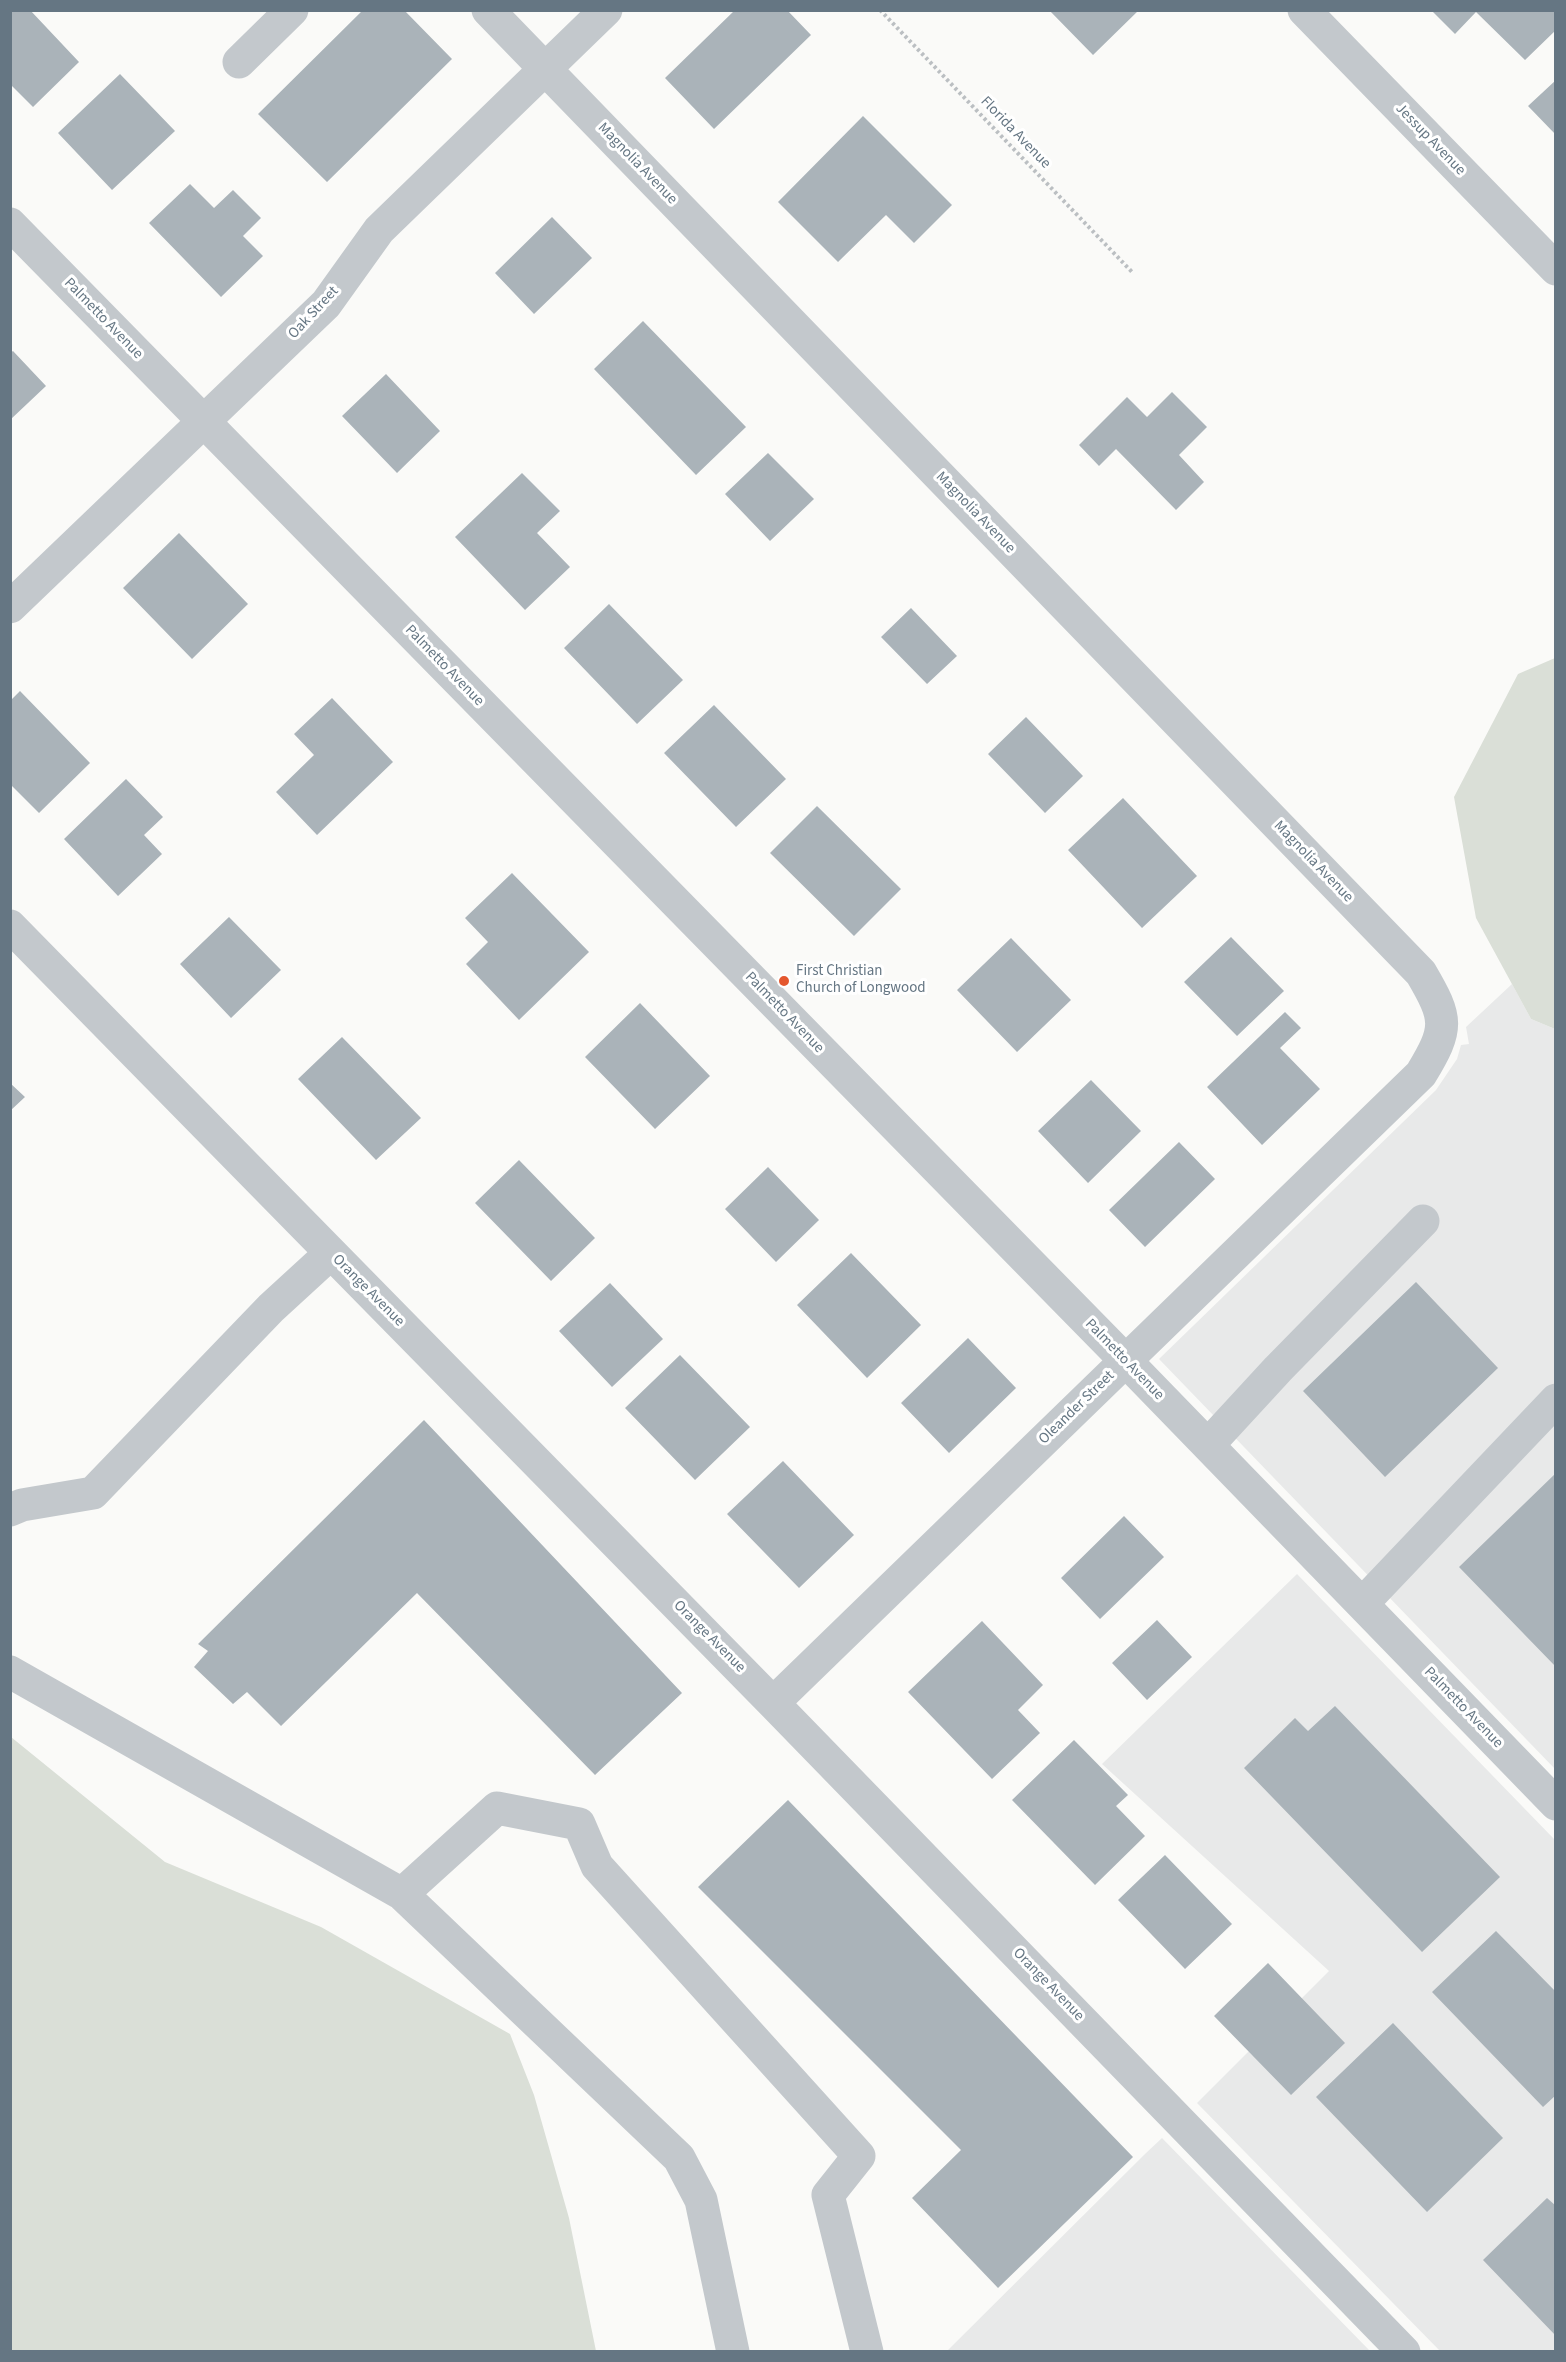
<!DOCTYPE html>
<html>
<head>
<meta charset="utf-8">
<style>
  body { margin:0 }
  #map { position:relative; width:1566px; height:2362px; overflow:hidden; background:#fafaf8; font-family:"Source Sans 3",sans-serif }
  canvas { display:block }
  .frame { position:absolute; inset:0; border:12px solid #657683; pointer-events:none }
</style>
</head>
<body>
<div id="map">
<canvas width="1566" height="2362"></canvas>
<div class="frame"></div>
</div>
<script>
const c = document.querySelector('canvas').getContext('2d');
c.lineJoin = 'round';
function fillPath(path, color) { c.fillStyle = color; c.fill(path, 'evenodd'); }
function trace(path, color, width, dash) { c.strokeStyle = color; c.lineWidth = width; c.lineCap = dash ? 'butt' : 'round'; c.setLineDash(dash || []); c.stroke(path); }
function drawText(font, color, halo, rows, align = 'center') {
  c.font = font + ' "Source Sans 3",sans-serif'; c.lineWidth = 6; c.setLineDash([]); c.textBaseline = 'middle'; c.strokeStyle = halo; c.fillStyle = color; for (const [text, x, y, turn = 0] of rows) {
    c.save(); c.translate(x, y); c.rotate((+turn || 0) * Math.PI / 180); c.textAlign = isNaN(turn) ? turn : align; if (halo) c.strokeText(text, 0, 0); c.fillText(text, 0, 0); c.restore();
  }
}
const built = new Path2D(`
  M1512,984L1531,1019L1555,1029V1769L1159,1359L1436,1090L1457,1059L1461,1045L1469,1044L1466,1027Z
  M1297,1574L1555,1840V2351H1440L1197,2103L1329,1971L1102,1764Z
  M1162,2138L1370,2351H947L1145,2154Z`);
const green = new Path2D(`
  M1555,658V1029L1531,1019L1476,918L1454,797L1518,674Z
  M11,1737L165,1862L321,1927L510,2034L534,2095L569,2218L596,2351H11Z`);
const building = new Path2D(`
  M10,10H30L79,62L33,107L10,84Z
  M363,10H404L452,59L327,182L258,114Z
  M735,10H787L811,35L714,129L665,78Z
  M1049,10H1139L1093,55Z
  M1431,10H1556V30L1525,60L1476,12L1455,34Z
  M120,74L175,131L112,190L58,133Z
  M1556,80V135L1528,106Z
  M863,116L952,205L914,243L886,215L838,262L778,202Z
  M190,184L214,208L233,190L261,218L243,236L263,256L221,297L149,223Z
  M552,217L592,258L534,314L495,273Z
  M643,321L746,427L696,475L594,369Z
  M13,351L46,386L10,420V353Z
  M386,374L440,431L397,473L342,416Z
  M1172,392L1207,427L1179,455L1204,482L1176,510L1116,449L1099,466L1079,445L1127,397L1147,417Z
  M768,453L814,499L770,541L725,494Z
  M522,473L560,511L537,533L570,567L525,610L455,537Z
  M179,533L248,604L192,659L123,588Z
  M609,604L683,680L637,724L564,648Z
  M911,608L957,656L927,684L881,637Z
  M20,691L90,763L39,813L10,784V701Z
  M332,698L393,762L317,835L276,792L314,755L294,734Z
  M714,705L786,779L736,827L664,753Z
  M1026,717L1083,776L1045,813L988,754Z
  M126,779L163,817L144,835L162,854L118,896L64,839Z
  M1123,798L1197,876L1142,928L1068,850Z
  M817,806L901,889L854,936L770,853Z
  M512,873L589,952L519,1020L466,964L488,942L465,918Z
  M229,917L281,970L231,1018L180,964Z
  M1231,937L1284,991L1237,1036L1184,982Z
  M1011,938L1071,1000L1017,1052L957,990Z
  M640,1003L710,1076L655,1129L585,1057Z
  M1285,1012L1301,1028L1280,1048L1320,1089L1262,1145L1207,1087Z
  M342,1037L421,1118L376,1160L298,1079Z
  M1091,1080L1141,1131L1088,1183L1038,1131Z
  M10,1083L25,1097L10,1111Z
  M1179,1142L1215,1179L1145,1247L1109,1210Z
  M519,1160L595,1238L551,1281L475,1203Z
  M768,1167L819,1220L776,1262L725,1209Z
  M851,1253L921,1325L867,1378L797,1305Z
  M1416,1282L1498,1368L1385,1477L1303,1391Z
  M610,1283L663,1339L612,1387L559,1331Z
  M968,1338L1016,1388L949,1453L901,1403Z
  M680,1355L750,1427L695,1480L625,1408Z
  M424,1420L682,1693L595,1775L417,1593L281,1726L247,1692L233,1704L194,1667L208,1651L198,1644Z
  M783,1461L854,1535L799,1588L727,1514Z
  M1556,1473V1667L1459,1567Z
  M1124,1516L1164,1557L1100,1619L1061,1578Z
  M1157,1620L1192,1657L1147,1700L1112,1663Z
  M982,1621L1043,1685L1018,1710L1040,1733L992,1779L908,1692Z
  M1335,1706L1500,1877L1422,1952L1244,1768L1295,1718L1308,1731Z
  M1074,1740L1128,1795L1116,1806L1145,1836L1095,1885L1012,1800Z
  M788,1800L1133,2157L998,2288L912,2198L961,2150L698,1887Z
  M1165,1855L1232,1924L1185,1969L1118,1900Z
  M1496,1931L1556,1992V2095L1543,2107L1432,1992Z
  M1268,1963L1345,2043L1291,2095L1214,2016Z
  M1393,2023L1503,2138L1427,2212L1316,2097Z
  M1547,2198L1556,2206V2336L1483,2260Z`);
const path = new Path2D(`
  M880,10L1133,273`);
const minor = new Path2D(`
  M488,10L1421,973C1448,1019 1449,1028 1421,1074L773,1703
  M1304,10L1556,269
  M239,62L292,10
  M10,224L1126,1361L1556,1804
  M10,607L326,304L379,230L606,10
  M10,926L773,1703L1404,2352
  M1208,1445L1278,1369L1423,1221
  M10,1510L22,1505L93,1493L271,1308L331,1253
  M1362,1604L1556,1400
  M10,1672L402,1894L679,2158L701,2200L733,2352
  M402,1894L497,1808L579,1824L597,1866L859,2156L828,2195L867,2352`);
const markers = [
  [784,981,6,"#e4572e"]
];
const streetNames = [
  ["Florida Avenue",1015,133,46],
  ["Jessup Avenue",1430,140,46],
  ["Magnolia Avenue",637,164,46],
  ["Oak Street",314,313,-47],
  ["Palmetto Avenue",103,319,46],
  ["Magnolia Avenue",975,513,46],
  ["Palmetto Avenue",444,666,46],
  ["Magnolia Avenue",1313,862,46],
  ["Palmetto Avenue",784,1013,46],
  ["Orange Avenue",368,1291,45],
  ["Palmetto Avenue",1124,1360,46],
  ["Oleander Street",1077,1408,-44],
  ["Orange Avenue",709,1637,45],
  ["Palmetto Avenue",1463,1708,46],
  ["Orange Avenue",1048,1985,46]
];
const poiNames = [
  ["First Christian",796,972],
  ["Church of Longwood",796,989]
];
fillPath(built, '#e8e9e9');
fillPath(green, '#dadfd7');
fillPath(building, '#aab3b9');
trace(path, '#bbbfc2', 4, [3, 3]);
trace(minor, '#c3c8cc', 33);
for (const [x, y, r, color] of markers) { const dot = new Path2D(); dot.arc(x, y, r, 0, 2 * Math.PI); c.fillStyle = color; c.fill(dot); trace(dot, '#fff', 2); }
drawText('15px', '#657683', '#fff', streetNames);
drawText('15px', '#657683', '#fff', poiNames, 'left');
</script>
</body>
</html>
